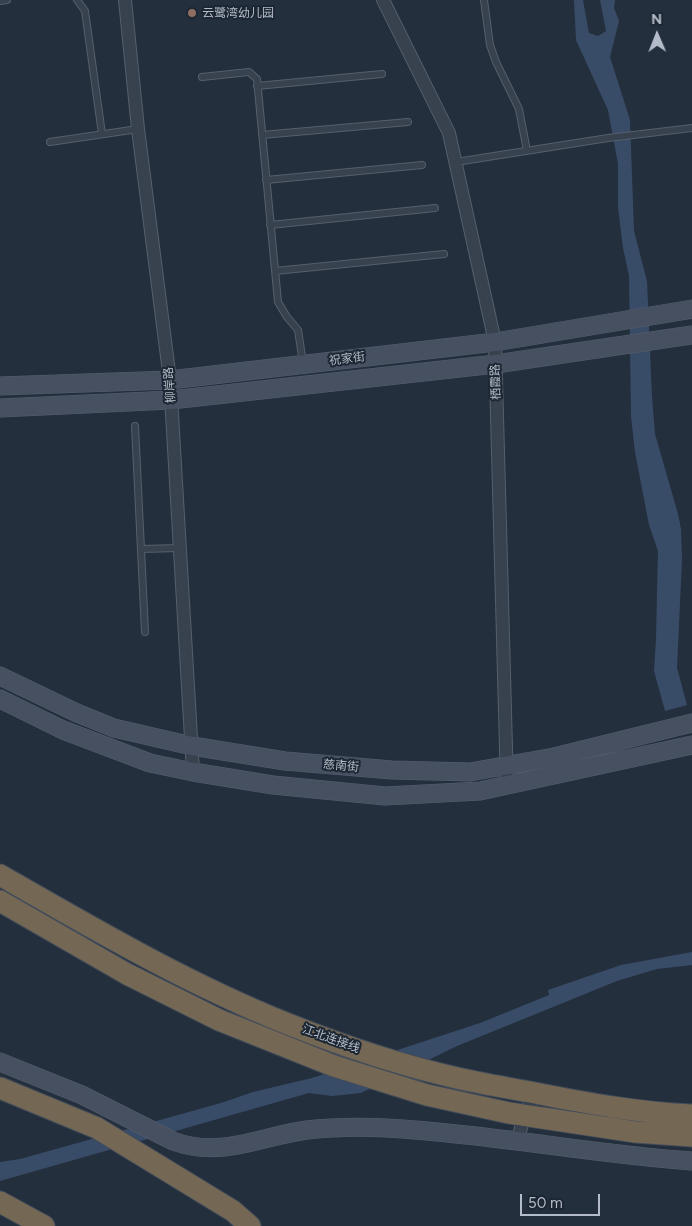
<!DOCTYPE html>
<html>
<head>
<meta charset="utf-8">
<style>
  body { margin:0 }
  #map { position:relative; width:692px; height:1226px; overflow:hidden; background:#242f3e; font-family:Figtree,sans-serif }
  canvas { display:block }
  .north { position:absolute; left:632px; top:10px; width:50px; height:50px; -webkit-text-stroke:4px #1d2633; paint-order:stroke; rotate:359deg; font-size:14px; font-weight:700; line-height:20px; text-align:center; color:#b4bcc9 }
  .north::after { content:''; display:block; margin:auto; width:18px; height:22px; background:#b4bcc9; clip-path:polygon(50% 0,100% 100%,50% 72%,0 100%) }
  .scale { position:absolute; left:520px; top:1194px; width:80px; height:22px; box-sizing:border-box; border:2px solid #b4bcc9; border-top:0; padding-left:6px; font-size:15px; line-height:18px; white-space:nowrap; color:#b4bcc9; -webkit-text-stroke:4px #1d2633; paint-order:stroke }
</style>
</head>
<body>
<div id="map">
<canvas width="692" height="1226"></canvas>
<div class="north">N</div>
<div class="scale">50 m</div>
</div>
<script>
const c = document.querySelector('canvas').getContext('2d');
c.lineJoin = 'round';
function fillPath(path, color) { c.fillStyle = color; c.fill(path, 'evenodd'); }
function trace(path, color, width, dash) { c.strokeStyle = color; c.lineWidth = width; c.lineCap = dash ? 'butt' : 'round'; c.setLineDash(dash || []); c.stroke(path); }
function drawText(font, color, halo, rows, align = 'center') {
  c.font = font + ' Figtree,"Noto Sans SC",sans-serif'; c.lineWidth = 4; c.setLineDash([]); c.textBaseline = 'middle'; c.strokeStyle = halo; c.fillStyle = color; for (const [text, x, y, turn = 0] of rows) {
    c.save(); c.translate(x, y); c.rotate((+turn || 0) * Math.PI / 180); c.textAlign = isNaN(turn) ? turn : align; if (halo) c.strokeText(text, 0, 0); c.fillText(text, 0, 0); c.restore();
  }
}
const water = new Path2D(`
  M574,0H583L589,33L598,36L606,31L600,0H615L614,8L619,21L610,57L630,120L634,231L647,281L652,397L655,434L678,514L681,529L682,559L677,668L687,705L665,711L654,671L656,639L658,551L649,525L635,452L631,416L629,276L623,248L618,207V164L608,110L576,40Z
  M692,952V965L657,969L617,981L457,1046L361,1093L332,1096L309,1093L0,1181V1162L20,1159L221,1103L253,1092L312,1078L480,1023L549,995L548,990L621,965Z`);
const lane = new Path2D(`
  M77,0L85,11L102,134
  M484,0L490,45L496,62L519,109L527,151
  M0,1L7,0
  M202,77L249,72L257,79L278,302L287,317L298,330L303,363
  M257,86L382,74
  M262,135L408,122
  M50,142L138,129
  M456,162L608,138L692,128
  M266,180L422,165
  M270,225L435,208
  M275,271L444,254
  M135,426L145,632
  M141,549L180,548`);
const street = new Path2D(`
  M125,0L138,129L170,380L193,772
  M383,0L449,133L495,342L507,785
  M518,1140L524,1115L535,1093`);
const secondary = new Path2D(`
  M0,386L170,380L495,342L692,309
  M0,408L171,400L496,364L692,335
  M0,676L77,713L114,728L192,746L285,761L392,770L470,772L554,757L692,723
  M0,699L63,730L150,763L193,772L273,785L385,796L480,791L692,745
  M0,1062L82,1095L173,1141C220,1159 261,1136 307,1130C360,1124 413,1129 466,1135C541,1143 617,1156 692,1161`);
const highway = new Path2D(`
  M0,875C94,929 188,984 288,1024C343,1046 400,1065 457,1078C483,1084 509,1088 535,1093C586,1103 640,1113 692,1115
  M0,901L127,974L219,1020L334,1066L427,1095L509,1113L635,1132L692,1136
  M0,1088L97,1128L233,1211L250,1226
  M0,1202L44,1226`);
const markers = [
  [192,13,5,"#8d6e63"]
];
const poiNames = [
  ["云鹭湾幼儿园",202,13]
];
const streetNames = [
  ["祝家街",347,359,-7],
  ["栖霞路",496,382,-92],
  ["柳岸路",170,385,-95],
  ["慈南街",341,766,5],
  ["江北连接线",331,1039,20]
];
fillPath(water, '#394c67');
trace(lane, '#565f6c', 8);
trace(street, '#565f6c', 14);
trace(secondary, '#565f6c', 19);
trace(highway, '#434c59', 23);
trace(lane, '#38414e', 6);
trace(street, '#38414e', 12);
trace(secondary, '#465061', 18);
trace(highway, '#746855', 21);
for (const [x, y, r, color] of markers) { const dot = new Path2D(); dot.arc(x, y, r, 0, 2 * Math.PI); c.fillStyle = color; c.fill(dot); trace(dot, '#1d2633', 2); }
drawText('12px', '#b4bcc9', '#1d2633', poiNames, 'left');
drawText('12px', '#b4bcc9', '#1d2633', streetNames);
</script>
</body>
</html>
